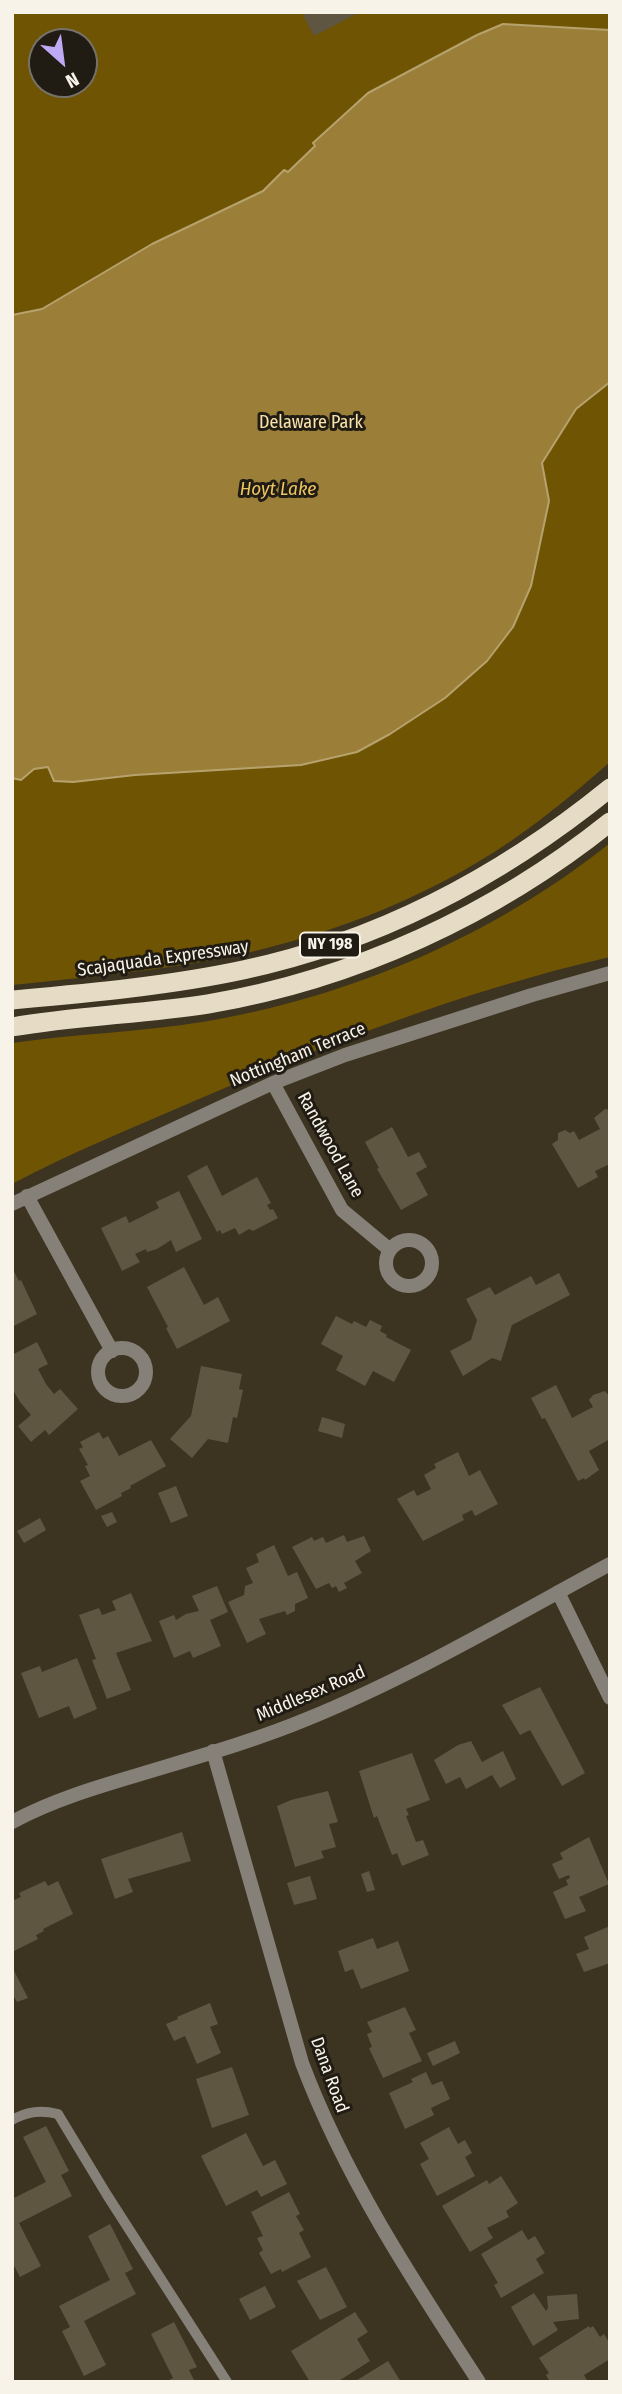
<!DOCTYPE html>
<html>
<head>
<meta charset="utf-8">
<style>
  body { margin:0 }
  #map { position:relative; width:622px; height:2394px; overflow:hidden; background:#3c3421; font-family:"Fira Sans Condensed",sans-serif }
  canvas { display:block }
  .frame { position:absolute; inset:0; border:14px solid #f8f3e8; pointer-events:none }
  .north { position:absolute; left:28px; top:28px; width:70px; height:70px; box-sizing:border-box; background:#201c14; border:2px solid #767269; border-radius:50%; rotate:152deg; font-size:19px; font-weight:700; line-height:28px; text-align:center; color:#f8f3e8 }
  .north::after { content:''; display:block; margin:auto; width:24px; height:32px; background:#bfa9f4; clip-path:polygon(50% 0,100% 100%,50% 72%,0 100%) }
</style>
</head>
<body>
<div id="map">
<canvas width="622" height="2394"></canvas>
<div class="frame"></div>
<div class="north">N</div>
</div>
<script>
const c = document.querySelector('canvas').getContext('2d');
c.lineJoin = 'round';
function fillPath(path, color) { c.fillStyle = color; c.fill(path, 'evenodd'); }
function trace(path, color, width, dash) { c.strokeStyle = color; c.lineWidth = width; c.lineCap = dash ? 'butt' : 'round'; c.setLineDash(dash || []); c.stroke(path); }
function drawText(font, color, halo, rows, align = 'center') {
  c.font = font + ' "Fira Sans Condensed",sans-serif'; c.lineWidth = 6; c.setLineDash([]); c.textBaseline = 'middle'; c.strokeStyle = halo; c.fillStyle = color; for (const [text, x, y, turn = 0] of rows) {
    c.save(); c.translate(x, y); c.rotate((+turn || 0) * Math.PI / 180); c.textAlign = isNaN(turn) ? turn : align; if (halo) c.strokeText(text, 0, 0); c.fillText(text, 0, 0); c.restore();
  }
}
const green = new Path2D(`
  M12,12H610V762C578,790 546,817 511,841C423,901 316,941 212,960C146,972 79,978 12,985ZM42,42H84V84H42Z
  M610,843V957C466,990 327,1044 192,1102C132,1128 70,1153 12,1184V1043C75,1034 139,1032 202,1022C348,998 494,936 610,843Z`);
const water = new Path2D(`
  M503,24L610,30V382L576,409L542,463L549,501L531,586L513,627L487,661L445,698L390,734L357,752L301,765L135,775L73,782L54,781L48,767L34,769L21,780L12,778V315L42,309L152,244L263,191L284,170L288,172L315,146L313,143L368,93L477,35Z`);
const building = new Path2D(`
  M309,12H360L314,36L303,15Z
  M605,1109L610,1110V1164L595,1171L598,1177L578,1188L552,1144L558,1140V1133L565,1130L570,1133L574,1131L579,1140L600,1129L594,1118Z
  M392,1127L408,1157L419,1152L427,1167L416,1173L428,1195L401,1210L377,1169L379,1168L365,1142Z
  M207,1165L222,1196L257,1177L271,1203L267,1205L270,1210L273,1209L278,1218L253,1231L249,1229L239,1235L235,1228L222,1234L220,1230L217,1232L187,1176Z
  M179,1191L202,1239L176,1252L171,1240L157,1249L147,1252L146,1249L135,1254L140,1262L122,1271L101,1228L126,1216L129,1223L159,1208L156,1202Z
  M184,1267L204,1305L218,1297L230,1321L177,1349L166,1328L168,1327L147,1287Z
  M12,1268L19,1281L21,1280L37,1314L12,1327Z
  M559,1273L570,1295L512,1325L501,1361L492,1358L463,1376L450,1351L471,1340L477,1320L466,1299L490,1287L495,1295L531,1276L536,1285Z
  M336,1316L352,1324L354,1321L366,1327L370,1320L382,1326L380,1331L387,1335L386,1337L411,1350L394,1382L373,1371L365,1386L336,1370L343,1356L321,1344Z
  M37,1342L48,1364L38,1369L46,1384L54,1394L60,1389L78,1409L49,1435L45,1430L31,1442L18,1426L31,1415L20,1402L12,1388V1355Z
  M201,1366L242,1374L239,1389L243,1390L237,1418L233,1417L228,1443L208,1439L192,1458L170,1439L191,1416Z
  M556,1385L572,1418L593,1407L589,1400L593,1395L605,1391L610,1397V1439L589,1451L599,1470L585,1480L584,1478L578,1481L545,1418L542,1419L531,1398Z
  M322,1417L345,1424L342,1438L318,1431Z
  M99,1432L103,1439L108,1436L119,1456L151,1440L166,1466L130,1486L131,1488L121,1493L122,1496L96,1510L80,1481L90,1476L85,1466L88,1465L79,1449L83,1447L80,1442Z
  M458,1452L469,1476L480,1470L498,1504L475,1516L472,1510L462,1515L464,1520L423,1541L397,1499L414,1490L417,1496L431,1489L424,1475L436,1468L434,1464Z
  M176,1486L188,1516L171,1523L158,1493Z
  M112,1512L117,1522L107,1527L101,1516Z
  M40,1518L46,1530L24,1543L17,1531Z
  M344,1535L347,1542L364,1536L371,1551L355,1561L362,1573L344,1583L347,1588L339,1592L336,1586L332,1588L329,1583L316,1589L292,1547L312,1537L314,1541L323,1537L326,1543Z
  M274,1545L288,1576L297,1572L308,1598L295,1604V1611L287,1615L285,1611L259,1619L266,1634L247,1643L228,1602L244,1595L245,1586L253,1583L246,1568L259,1562L256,1554Z
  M217,1586L228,1612L210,1620L221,1646L193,1658L190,1651L174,1658L159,1621L174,1615L176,1620L186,1614L199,1611L192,1596Z
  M131,1593L152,1641L116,1653L131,1690L107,1699L92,1660L96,1659L79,1615L99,1608L102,1615L116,1610L112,1601Z
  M77,1658L97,1709L74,1719L69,1706L39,1718L21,1673L40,1666L42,1672Z
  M540,1687L585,1773L562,1786L530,1730L520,1735L502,1705Z
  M471,1741L482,1762L503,1751L516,1779L500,1788L492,1775L466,1789L460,1777L446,1784L434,1760L458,1745Z
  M412,1753L430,1800L406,1809L409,1815L406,1816L416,1842L423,1840L429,1855L402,1866L397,1853L392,1855L377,1816L374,1818L359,1771Z
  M328,1791L338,1822L329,1824L336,1847L321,1851L324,1858L295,1867L277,1806L291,1800Z
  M182,1832L191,1861L128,1879L133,1892L115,1899L101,1859Z
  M589,1837L609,1884L579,1897L586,1911L565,1919L553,1892L568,1885L566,1880L570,1878L569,1875L559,1879L552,1864L563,1859L560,1853Z
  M369,1871L375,1890L367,1892L361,1874Z
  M310,1876L317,1899L294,1905L287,1883Z
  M45,1881L48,1886L58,1881L73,1914L43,1929L44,1931L36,1935L38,1939L14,1951L12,1901L21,1897L19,1893Z
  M610,1926V1963L584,1972L576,1954L589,1949L584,1937Z
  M373,1938L377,1949L398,1941L409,1971L361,1989L353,1969L345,1972L338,1951Z
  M12,1967L28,1998L17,2002L12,1993Z
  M210,2003L218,2024L210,2027L221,2053L197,2064L185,2036L174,2041L166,2024L178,2019L177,2017Z
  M405,2007L416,2030L409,2033L422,2061L383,2078L369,2048L372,2047L367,2034L372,2032L367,2022Z
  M455,2041L460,2053L433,2066L427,2053Z
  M232,2067L249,2115L212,2128L196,2079Z
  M426,2072L432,2085L442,2081L450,2099L431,2108L434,2115L405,2129L389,2093L413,2082L411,2079Z
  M46,2126L69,2171L61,2175L72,2196L19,2223L41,2266L20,2277L12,2262V2199L46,2182L23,2137Z
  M449,2127L458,2144L465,2140L472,2153L465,2157L475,2176L437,2196L420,2164L429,2159L420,2143Z
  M246,2133L263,2166L275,2160L287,2184L261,2197L257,2190L226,2206L201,2156Z
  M501,2176L518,2203L506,2211L509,2217L487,2228L493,2238L470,2252L442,2206L487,2180L489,2184Z
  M289,2192L300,2214L296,2216L304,2230L299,2233L311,2257L282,2272L281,2269L271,2274L259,2253L263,2250L257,2238L263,2236L251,2212Z
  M110,2224L133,2269L125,2273L136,2294L84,2321L106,2365L84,2376L62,2331L70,2327L59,2306L110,2280L88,2236Z
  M522,2230L528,2240L535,2236L545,2253L536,2259L544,2273L501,2298L494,2285L498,2283L481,2254Z
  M326,2267L347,2307L320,2320L297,2281Z
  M265,2286L276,2307L250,2320L239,2299Z
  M534,2293L546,2311L548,2308L547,2296L577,2294L579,2319L553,2322L558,2330L533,2346L511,2307Z
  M355,2312L368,2332L357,2339L370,2361L337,2382H310L291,2351Z
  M174,2322L197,2367L189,2370L195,2382H166L173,2378L151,2334Z
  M589,2326L590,2328L593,2326L600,2337L604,2334L610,2344V2359L584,2375L588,2382H550L546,2375L549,2373L539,2358Z
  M388,2361L401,2382H354Z`);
const service = new Path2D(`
  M12,2120C28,2111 41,2110 58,2114L107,2195L227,2382`);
const minor = new Path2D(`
  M273,1083L342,1210L390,1250
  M27,1196L112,1351
  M12,1204L273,1083L345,1055L532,995L610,973
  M386 1263a23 23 0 1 1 46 0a23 23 0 1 1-46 0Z
  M98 1372a24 24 0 1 1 48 0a24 24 0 1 1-48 0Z
  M558,1592L610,1698
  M213,1751L302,2063C345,2177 412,2279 479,2382
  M12,1822C53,1800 97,1787 141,1774C197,1757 254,1741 307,1719C412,1676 510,1618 610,1564`);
const trunk = new Path2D(`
  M12,1000C89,993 168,986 243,970C379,941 503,875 610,788
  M12,1027C77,1016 143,1014 208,1004C355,979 494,915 610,822`);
const shields = [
  [330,945,60]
];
const shieldNames = [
  ["NY 198",330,945]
];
const parkNames = [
  ["Delaware Park",311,423]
];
const streetNames = [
  ["Scajaquada Expressway",163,959,-8],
  ["Nottingham Terrace",298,1055,-22],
  ["Randwood Lane",330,1145,61],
  ["Middlesex Road",311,1694,-23],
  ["Dana Road",329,2075,70]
];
const waterNames = [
  ["Hoyt Lake",278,490]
];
fillPath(green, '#6f5403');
fillPath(water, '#9b7f39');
trace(water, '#b7a26e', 2);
fillPath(building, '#5f5642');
trace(service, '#858178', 10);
trace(minor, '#858178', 14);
trace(trunk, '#e6dcc6', 19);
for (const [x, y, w] of shields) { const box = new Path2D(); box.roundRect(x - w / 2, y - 12.5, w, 25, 5); c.fillStyle = '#201c14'; c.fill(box); trace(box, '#f8f3e8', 2); }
drawText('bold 16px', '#f8f3e8', null, shieldNames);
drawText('18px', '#f9e1aa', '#201c14', parkNames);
drawText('18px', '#f8f3e8', '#201c14', streetNames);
drawText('italic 19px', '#edc563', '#201c14', waterNames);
</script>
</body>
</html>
